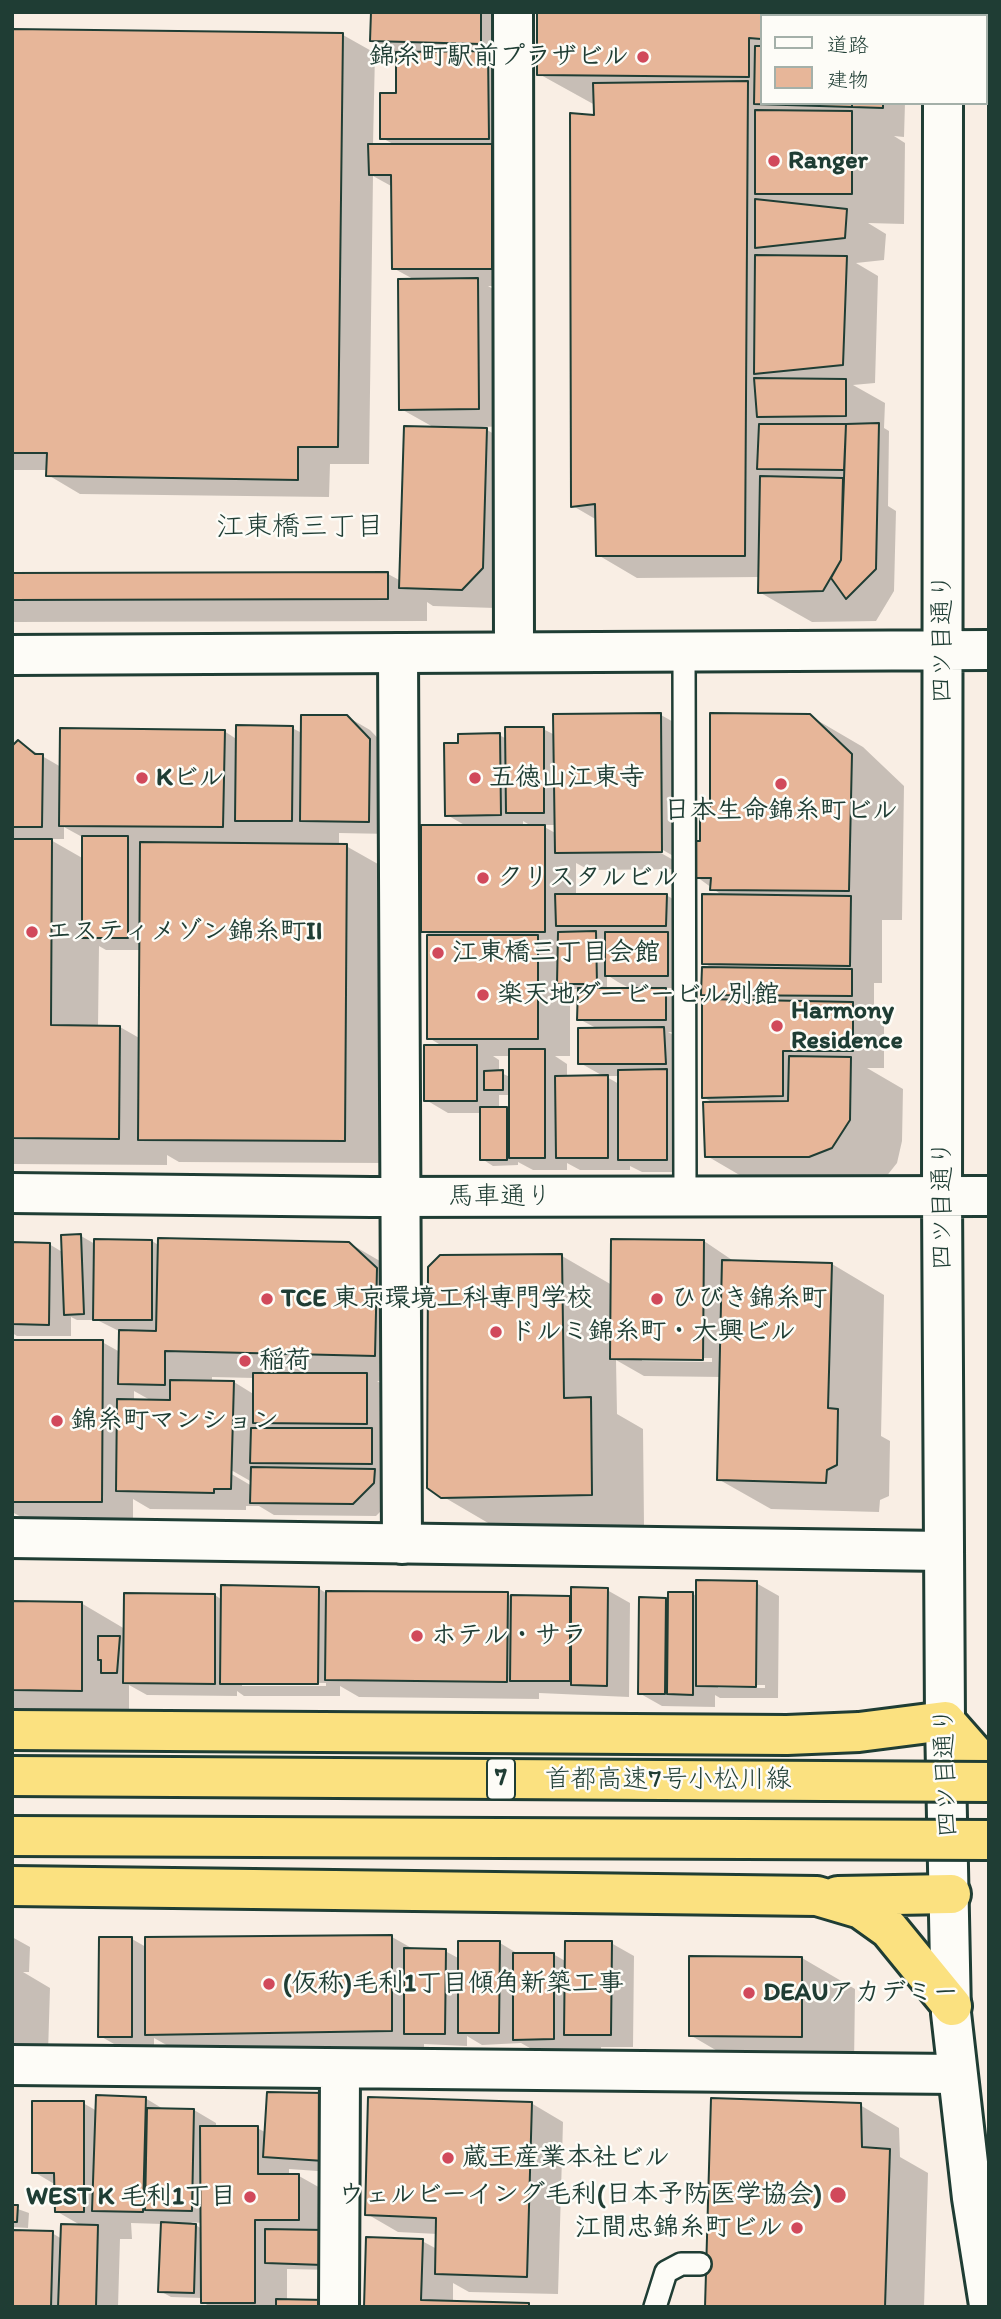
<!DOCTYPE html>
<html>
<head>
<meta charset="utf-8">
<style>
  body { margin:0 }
  #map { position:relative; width:1001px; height:2319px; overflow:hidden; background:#f9eee4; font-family:Itim,"Klee One",sans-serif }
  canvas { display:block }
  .frame { position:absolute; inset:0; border:14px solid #1f3d34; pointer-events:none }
  .legend { position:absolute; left:760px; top:14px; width:228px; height:91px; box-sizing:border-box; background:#fdfcf7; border:2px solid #a4b0a9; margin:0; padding:9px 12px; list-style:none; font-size:21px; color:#1f3d34 }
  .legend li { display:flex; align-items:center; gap:14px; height:35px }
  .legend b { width:35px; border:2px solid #a4b0a9 }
</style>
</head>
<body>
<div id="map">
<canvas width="1001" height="2319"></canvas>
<div class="frame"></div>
<ul class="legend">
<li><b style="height:9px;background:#fdfcf7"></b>道路</li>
<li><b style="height:19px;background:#e7b699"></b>建物</li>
</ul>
</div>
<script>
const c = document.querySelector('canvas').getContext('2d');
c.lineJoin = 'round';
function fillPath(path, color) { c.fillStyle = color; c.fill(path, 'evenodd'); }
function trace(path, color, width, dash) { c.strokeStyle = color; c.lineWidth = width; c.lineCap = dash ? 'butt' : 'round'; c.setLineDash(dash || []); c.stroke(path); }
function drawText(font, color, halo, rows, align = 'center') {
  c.font = font + ' Itim,"Klee One",sans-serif'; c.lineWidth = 5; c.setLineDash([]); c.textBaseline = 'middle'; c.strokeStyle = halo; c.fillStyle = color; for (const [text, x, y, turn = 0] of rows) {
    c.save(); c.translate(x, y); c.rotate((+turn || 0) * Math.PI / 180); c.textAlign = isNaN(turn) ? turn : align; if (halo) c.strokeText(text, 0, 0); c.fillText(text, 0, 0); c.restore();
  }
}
const shadow = new Path2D(`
  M373,12H513L523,286H488L509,298L511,426L482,427L518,448L514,587L495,608L433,606L427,602V621L12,622V575L388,574L401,581L435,428L401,409L415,280L393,268V187L373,176L369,464H330L329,497L80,494L48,475V470H12V31L343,35L375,53L373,145H395L382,138L397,95L398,54L372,40Z
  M539,12H862L866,16H761V103H905L904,137L894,136L905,143L904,224L868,223L886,234L884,260L856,263L878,276L875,383L853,385L885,403L884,428L889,431L888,506L896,511L894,591L876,621L812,622L759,592L760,577L637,578L598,555L597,520L573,506L595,105L539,74Z
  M661,715L693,733V843H702L712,816L810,716L863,747L904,786L902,920H882V983H874V1008H860L884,1022V1068H867L903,1089L902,1141L897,1163L885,1178L760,1187L707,1156L715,1104L703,1097L716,1001L703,994L714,969L704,963L723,896L697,877L696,869L656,846L654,849L689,869L589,870L576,863V896L666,895L689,908L690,988H662L688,1003V1032H668L686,1042L689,1172H642L630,1166V1170H580L567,1163V1170H533L518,1162V1165L493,1166L482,1159V1113H448L426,1100L444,1047L429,1038L434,937L423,931L468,827L447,815L460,745L499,735L507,739L543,729L555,735ZM523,821L533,827H523ZM541,825H556L557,834ZM607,975L618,982L633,990H607ZM570,989H579V1019L598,1029L580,1063L605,1077H567V1064L555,1056H570ZM493,1056H510V1077L499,1072V1060ZM605,1076H619V1084ZM499,1095H510V1111L499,1109Z
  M346,716L370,730L392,753L391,834L339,833V845L346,846L385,868L384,1163L179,1162L167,1155V1165L12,1164V748L18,742L61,767L224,731L238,740L292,728L302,733ZM64,827L84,838V859L49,839H64ZM99,946L106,950H141V1039L120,1027H98Z
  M81,1236L95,1244L152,1241L160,1246L349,1243L397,1271L424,1297L423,1382L377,1381L389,1388V1436H382L394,1443L396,1496L376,1516L274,1515L259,1506H246V1510L150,1509L133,1499V1520L25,1519L12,1512V1341L102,1342L120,1352L121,1332L97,1320H77L71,1317V1336H17L12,1333V1244H49L64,1253ZM212,1377L255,1378V1395L234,1382H212ZM134,1391L152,1401H134ZM224,1466L252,1482V1486L223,1469Z
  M704,1241L735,1262L832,1264L884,1295L881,1436L890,1441L889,1496L880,1500L879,1512L771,1509L718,1479L721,1377L644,1376L616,1360L617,1414L643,1429L644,1525L495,1527L442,1496L562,1256L612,1285ZM642,1358H712V1362L642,1361Z
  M756,1583L779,1596L778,1698H720L715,1695V1707L662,1706L639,1693L666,1599L669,1601L693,1594L698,1597ZM718,1685H765V1688H718Z
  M318,1588L326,1593L507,1594L513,1597H573L607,1590L630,1603L629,1697L539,1693V1699L359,1697L340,1686V1696H244L237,1691V1696L147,1695L129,1685V1717L12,1716V1603H81L125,1629V1595H215L222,1600ZM242,1682L326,1683V1686H242Z
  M12,1937L30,1947L29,1972H23L50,1988L48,2053H26L12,2045Z
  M392,1937L415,1950L445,1951L460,1959L500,1943L520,1955L553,1954L567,1962L611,1943L634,1956L633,2047H601V2066H562L521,2043L482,2045L467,2036V2046L424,2044V2049L179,2052L154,2038V2049H123L100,2036L132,1939L146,1947Z
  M802,1958L855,1989L854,2066H743L690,2035Z
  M145,2098L165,2110H194L216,2123V2128H257L346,2173L289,2169V2176H299L331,2194L334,2270L287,2269V2301L332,2307H211L202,2302V2298L171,2297L160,2291L162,2224L131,2223L132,2239H120L118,2307H12L52,2233L62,2239L82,2226L56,2211V2185L34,2172L83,2103L97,2111ZM191,2222L202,2223V2229Z
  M531,2103L563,2122L558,2294L469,2292L453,2283V2303L532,2307H366L422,2241L437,2249L438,2234L398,2232L367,2214Z
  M860,2105L899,2128L900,2157L928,2173L924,2307H706Z
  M12,2207L29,2213L28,2228L12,2227Z`);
const building = new Path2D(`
  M371,12H481V44L370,41Z
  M537,12H846L850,16H761V39L749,38V77L537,75Z
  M12,29L343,33L338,447H298V480L46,476L47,453H12Z
  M755,46H761V103H852V107L754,104Z
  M488,51L489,139H380V93H396V52Z
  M748,81L745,556H596L595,504L571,507L570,113L594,115L593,83Z
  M852,103H883V108L852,107Z
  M755,110L852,111V194H755Z
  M368,144H492V269H392L391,175H369Z
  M755,199L847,209L845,238L755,248Z
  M755,255L847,256L843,365L754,374Z
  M478,278L479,409L399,410L398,279Z
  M754,378L846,379V416L757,417Z
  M879,423L876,569L846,599L831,578L841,560L846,424Z
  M759,424H846L844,470L757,469Z
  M404,426L487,428L483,568L462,590L399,588Z
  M760,476L843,478L841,560L823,591L758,593Z
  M388,572V599L12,600V573Z
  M661,713L662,852L555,853L553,714Z
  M710,713L810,714L852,754L849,891L710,890L711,878H695V841H700V814H710Z
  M301,715H347L370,739L369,822L300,821Z
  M236,725L293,726L292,821H235Z
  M505,727H544V813H506Z
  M60,728L225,730L223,827L59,826Z
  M500,733L501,815L445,816L444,743H458V734Z
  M18,740L35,754H43L42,827H12V746Z
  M421,825H545V932H421Z
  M82,836H128V938H82Z
  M12,839H52L51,1025L120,1026L119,1139L12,1138Z
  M140,842L347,844L345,1141L138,1140Z
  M555,894H667L666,926H556Z
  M702,894L851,896L850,966L702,964Z
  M596,931L597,984H557L558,932Z
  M605,932H668V976H605Z
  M427,935H538V1039H427Z
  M702,967L852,969V996L701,995Z
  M578,988H666V1020H577Z
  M702,999L853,1002V1051H783V1096L702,1098Z
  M664,1027L666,1064H578V1028Z
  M424,1045H477V1101H424Z
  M509,1049H545V1158H509Z
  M789,1056L851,1057L850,1120L832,1148L809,1157H705L703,1102L788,1101Z
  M667,1069V1160H618V1070Z
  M503,1070V1090H484V1071Z
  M608,1075V1158H556L555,1076Z
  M480,1107H507V1160H480Z
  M81,1234L84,1314L64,1315L61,1235Z
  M158,1238L349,1242L377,1268L375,1356L165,1351V1385L118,1384L119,1330L156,1331Z
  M94,1239L152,1240V1320H93Z
  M611,1239L704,1240L703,1360L610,1359Z
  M12,1242L50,1243L49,1325L12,1324Z
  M562,1254L564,1398L591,1397L592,1495L441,1498L427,1488L428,1267L440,1255Z
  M722,1260L832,1263L828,1408L838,1409L837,1465L827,1470L826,1483L717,1480Z
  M12,1340H103L102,1502H12Z
  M253,1373H367V1424L253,1423Z
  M170,1380L234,1381L231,1489H214V1493L116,1491L117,1399L170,1400Z
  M251,1428H372V1464L250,1463Z
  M251,1467L375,1469L374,1483L353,1504L250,1503Z
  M696,1580L757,1581L756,1687L696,1686Z
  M221,1585L319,1587L318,1684H220Z
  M571,1587L608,1588L607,1686L571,1685Z
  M326,1591L508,1592L507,1682L325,1680Z
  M668,1592H693V1695L667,1694Z
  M124,1593L215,1594V1684L123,1683Z
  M511,1595L570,1596V1681H510Z
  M639,1597L666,1598L665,1694H638Z
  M12,1601L82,1602V1691L12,1690Z
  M98,1636H120L117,1673H101V1660H98Z
  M392,1935V2031L145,2035V1937Z
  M99,1937H132V2037H98Z
  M458,1941H500L499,2033H458Z
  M565,1941H612L611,2035H564Z
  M404,1948L446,1949L445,2034H404Z
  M513,1953H554V2039L513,2040Z
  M689,1956L802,1957V2037L689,2036Z
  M267,2092L324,2093V2161L263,2157Z
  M96,2095L146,2097L143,2212L92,2211Z
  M368,2097L532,2102L527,2277L435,2274L436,2218L365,2215Z
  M711,2098L861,2103L862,2147L890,2149L885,2307H705Z
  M32,2101H84V2212H55L54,2173H32Z
  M147,2108L194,2109L192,2211L145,2210Z
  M200,2126H258V2174H299V2220H255V2303H201Z
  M12,2205H18L17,2222H12Z
  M161,2222L196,2224L194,2293L158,2292Z
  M61,2224L98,2225L96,2307H58Z
  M265,2229L325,2230L323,2265L265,2263Z
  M12,2230L53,2231L51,2307H12Z
  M366,2237L423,2239L421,2300L529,2303V2307H364Z
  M276,2299L325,2300L324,2307H276Z`);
const lane = new Path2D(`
  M684,652L685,1197
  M655,2307L666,2272L681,2264H700`);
const street = new Path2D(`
  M513,12L514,652
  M398,653L402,1544
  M12,2065L957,2074
  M339,2307L340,2070`);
const secondary = new Path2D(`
  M943,12V16
  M943,103L942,1196L945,1721L951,2013L972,2198L989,2305
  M12,655L989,650
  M12,1193L371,1197L989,1196
  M12,1538L944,1551`);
const highway = new Path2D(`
  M12,1730L787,1735L859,1732L945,1721L989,1771
  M12,1886L817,1896L861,1909L889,1929L952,2006
  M838,1896L951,1894`);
const highwayBridge = new Path2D(`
  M12,1776L989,1782
  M12,1836L989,1840`);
const markers = [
  [643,57,7,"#d1495b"],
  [774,161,7,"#d1495b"],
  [142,778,7,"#d1495b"],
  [475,778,7,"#d1495b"],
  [781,784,7,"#d1495b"],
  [483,878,7,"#d1495b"],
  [32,932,7,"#d1495b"],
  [438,953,7,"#d1495b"],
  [483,995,7,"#d1495b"],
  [777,1026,7,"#d1495b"],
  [267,1299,7,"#d1495b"],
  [657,1299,7,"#d1495b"],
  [496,1332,7,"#d1495b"],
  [245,1361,7,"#d1495b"],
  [57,1421,7,"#d1495b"],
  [417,1636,7,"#d1495b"],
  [269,1984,7,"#d1495b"],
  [749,1993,7,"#d1495b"],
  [448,2158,7,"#d1495b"],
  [838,2195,9,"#d1495b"],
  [250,2197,7,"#d1495b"],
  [797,2228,7,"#d1495b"]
];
const shields = [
  [501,1779,28]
];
const shieldNames = [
  ["7",501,1779]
];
const poiNames = [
  ["錦糸町駅前プラザビル",629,57,"right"],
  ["Ranger",788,161],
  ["Kビル",156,778],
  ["五徳山江東寺",489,778],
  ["日本生命錦糸町ビル",781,811,"center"],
  ["クリスタルビル",497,878],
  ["エスティメゾン錦糸町II",46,932],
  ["江東橋三丁目会館",452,953],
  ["楽天地ダービービル別館",497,995],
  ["Harmony",791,1011],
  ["Residence",791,1041],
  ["TCE 東京環境工科専門学校",281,1299],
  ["ひびき錦糸町",671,1299],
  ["ドルミ錦糸町・大興ビル",510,1332],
  ["稲荷",259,1361],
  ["錦糸町マンション",71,1421],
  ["ホテル・サラ",431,1636],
  ["(仮称)毛利1丁目傾角新築工事",283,1984],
  ["DEAUアカデミー",763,1993],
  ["蔵王産業本社ビル",462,2158],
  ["ウェルビーイング毛利(日本予防医学協会)",822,2195,"right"],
  ["WEST K 毛利1丁目",236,2197,"right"],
  ["江間忠錦糸町ビル",783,2228,"right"]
];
const streetNames = [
  ["四ツ目通り",943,638,-90],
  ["馬車通り",500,1197],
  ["四ツ目通り",943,1205,-90],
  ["四ツ目通り",947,1772,-92],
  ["首都高速7号小松川線",668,1780]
];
const neighbourhoodNames = [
  ["江東橋三丁目",300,528]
];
fillPath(shadow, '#0003');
fillPath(building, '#e7b699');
trace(building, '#1f3d34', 2);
trace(lane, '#1f3d34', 26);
trace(street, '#1f3d34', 44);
trace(secondary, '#1f3d34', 44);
trace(highway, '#1f3d34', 44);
trace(lane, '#fdfcf7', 21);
trace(street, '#fdfcf7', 38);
trace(secondary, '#fdfcf7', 38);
trace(highway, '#fbe180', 38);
trace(highwayBridge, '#1f3d34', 44, []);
trace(highwayBridge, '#fbe180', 38);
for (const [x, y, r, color] of markers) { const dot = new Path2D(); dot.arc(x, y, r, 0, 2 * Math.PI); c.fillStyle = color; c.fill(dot); trace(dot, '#fdfcf7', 2.5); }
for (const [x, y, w] of shields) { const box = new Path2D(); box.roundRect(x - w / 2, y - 20.5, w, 41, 5); c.fillStyle = '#fdfcf7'; c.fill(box); trace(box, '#1f3d34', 2); }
drawText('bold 24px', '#1f3d34', null, shieldNames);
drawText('bold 26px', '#1f3d34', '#fdfcf7', poiNames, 'left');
drawText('26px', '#1f3d34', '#fdfcf7', streetNames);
drawText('28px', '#1f3d34', '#fdfcf7', neighbourhoodNames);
</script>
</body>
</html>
